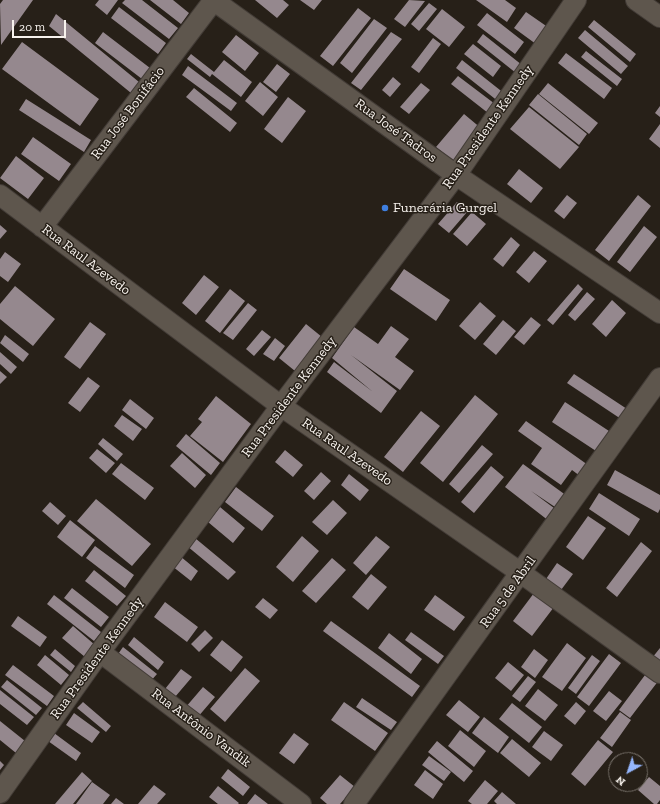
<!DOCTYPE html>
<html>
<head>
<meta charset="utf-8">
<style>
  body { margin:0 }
  #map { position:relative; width:660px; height:804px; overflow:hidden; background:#272018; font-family:"Zilla Slab",serif }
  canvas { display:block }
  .north { position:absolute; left:608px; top:752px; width:40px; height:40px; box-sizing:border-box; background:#272018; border:1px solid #7a746d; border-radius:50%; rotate:220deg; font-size:11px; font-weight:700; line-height:16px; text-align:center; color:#f7f2ed }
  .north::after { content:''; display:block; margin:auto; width:14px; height:18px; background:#95b6fd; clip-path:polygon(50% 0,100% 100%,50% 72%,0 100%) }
  .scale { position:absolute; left:12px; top:20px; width:54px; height:18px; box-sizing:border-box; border:2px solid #f7f2ed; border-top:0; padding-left:5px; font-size:12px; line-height:14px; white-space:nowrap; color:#f7f2ed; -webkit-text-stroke:3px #272018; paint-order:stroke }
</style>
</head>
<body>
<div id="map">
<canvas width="660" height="804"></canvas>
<div class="north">N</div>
<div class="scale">20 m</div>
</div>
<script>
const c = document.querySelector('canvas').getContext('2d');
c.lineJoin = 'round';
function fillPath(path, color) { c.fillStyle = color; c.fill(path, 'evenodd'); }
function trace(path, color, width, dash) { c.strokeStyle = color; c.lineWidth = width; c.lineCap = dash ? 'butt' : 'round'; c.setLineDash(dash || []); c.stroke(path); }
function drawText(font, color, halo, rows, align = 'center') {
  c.font = font + ' "Zilla Slab",serif'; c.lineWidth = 3; c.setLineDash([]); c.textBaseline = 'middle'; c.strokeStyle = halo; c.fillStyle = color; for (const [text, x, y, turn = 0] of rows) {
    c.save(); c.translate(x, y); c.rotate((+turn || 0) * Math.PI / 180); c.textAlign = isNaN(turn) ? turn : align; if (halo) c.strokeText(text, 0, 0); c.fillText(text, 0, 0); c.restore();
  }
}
const building = new Path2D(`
  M3,0H33L1,45L0,4Z
  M99,0H118L107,15L95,5Z
  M125,0H142L178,28L169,39L122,3Z
  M150,0H173L189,13L181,24Z
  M255,0H283L289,5L277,18Z
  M300,0H322L314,10Z
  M409,0L425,1L405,27L394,19Z
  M476,0H505L516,8L507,22Z
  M429,3L437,9L419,31L411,24Z
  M119,7L166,43L158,54L111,18Z
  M358,8L371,18L333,66L320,56Z
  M442,9L465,27L449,47L426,29Z
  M526,12L552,30L540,47L514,28Z
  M487,13L524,42L515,54L477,25Z
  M56,14L139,82L131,93L49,26Z
  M374,19L387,28L352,73L340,63Z
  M594,20L636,54L630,62L588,27Z
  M585,30L628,66L621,74L578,38Z
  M103,32L150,68L142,79L95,43Z
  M391,32L402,39L361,90L351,83Z
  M483,34L522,65L516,73L477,42Z
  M236,35L259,53L245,71L222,52Z
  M433,38L441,44L419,73L411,67Z
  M22,42L99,99L80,126L2,69Z
  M473,44L501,66L493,77L464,54Z
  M586,51L622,79L617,86L581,57Z
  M566,53L612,88L604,99L558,63Z
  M191,54L214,72L224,60L252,82L241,97L212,74L210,77L187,59Z
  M462,60L505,94L499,102L456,68Z
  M277,64L290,74L276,92L263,82Z
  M188,66L237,103L231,111L182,75Z
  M458,76L495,104L488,113L451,84Z
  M393,77L401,84L390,97L382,90Z
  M260,82L278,97L263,116L245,101Z
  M421,83L430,90L409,114L400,107Z
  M548,83L598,123L589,134L539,94Z
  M194,88L237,123L230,132L186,97Z
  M538,94L587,134L579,145L529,105Z
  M288,97L306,111L282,143L264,129Z
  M26,99L91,140L84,152L19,110Z
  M660,106V117L655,113Z
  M529,107L579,147L560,169L510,129Z
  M464,114L482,129L455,162L436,147Z
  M660,124V148L649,139Z
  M33,137L71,164L59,181L21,154Z
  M16,156L44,178L28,199L0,178Z
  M519,169L543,188L531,203L507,184Z
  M567,195L577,203L564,219L554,211Z
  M638,195L651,206L609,261L595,250Z
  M457,202L468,211L449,233L438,224Z
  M472,212L486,224L467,246L453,234Z
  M0,225L7,231L0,239Z
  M644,226L657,237L630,272L617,262Z
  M511,237L520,245L503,267L493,259Z
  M534,251L547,261L529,283L516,272Z
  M5,252L21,264L8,282L0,276V259Z
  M404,269L450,300L436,321L390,289Z
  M204,275L219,287L196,315L182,303Z
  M578,284L583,289L553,325L547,320Z
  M15,286L55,319L33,346L0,319V304Z
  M230,289L245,301L220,333L205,321Z
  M587,292L595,299L575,321L568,315Z
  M612,300L626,313L606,337L592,324Z
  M480,302L496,316L475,340L459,326Z
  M248,303L257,310L233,340L223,333Z
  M531,317L541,325L524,345L514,337Z
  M503,320L516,331L496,355L483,344Z
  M90,322L106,334L80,369L64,357Z
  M306,324L322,337L295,371L279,358Z
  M391,326L409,339L395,357L414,371L400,390L351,355L397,391L381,413L327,372L334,362L373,392L332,358L354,327L378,344Z
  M262,330L271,337L254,356L246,349Z
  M5,335L29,354L23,362L0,343Z
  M275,338L285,346L274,361L263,354Z
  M0,352L17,367L11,374L0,364Z
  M0,371L7,377L0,384Z
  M574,374L627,409L621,419L567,383Z
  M88,377L100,386L80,412L68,403Z
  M475,395L498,414L443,482L420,463Z
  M216,396L251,424L223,462L190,436L202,422L198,419Z
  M130,399L154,418L146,429L122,410Z
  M565,402L609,431L596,451L552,422Z
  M421,411L440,426L403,472L384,457Z
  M122,415L142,429L133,441L114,426Z
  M526,421L588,465L580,476L572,470L561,485L531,464L542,448L518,431Z
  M186,434L220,463L211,475L176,446Z
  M103,438L123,454L117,461L98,444Z
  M482,445L493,454L459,493L449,484Z
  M97,449L115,463L106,473L89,458Z
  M285,450L303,465L293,477L275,462Z
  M182,453L206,475L195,488L170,466Z
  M121,463L154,488L145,500L112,474Z
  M523,464L567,496L558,509L531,491L558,511L549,521L505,487Z
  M491,466L504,477L474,513L461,502Z
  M615,470L660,495V509L658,513L607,485Z
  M321,472L331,481L314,500L304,491Z
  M349,474L369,490L360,501L341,485Z
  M236,487L274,516L262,531L225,502Z
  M599,493L640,519L629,536L589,509Z
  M96,499L151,544L132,566L77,521Z
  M333,500L347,513L327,535L312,522Z
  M50,502L66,516L58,525L42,511Z
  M220,507L245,528L233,543L208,522Z
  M588,516L606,528L583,560L566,547Z
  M70,520L95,540L82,557L57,537Z
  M302,536L319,551L293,582L276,567Z
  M376,536L390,547L366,575L353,563Z
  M195,538L236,572L228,580L187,546Z
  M641,542L652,551L617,597L606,588Z
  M95,546L134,575L125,588L86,558Z
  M180,556L198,571L191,581L172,566Z
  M332,558L346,570L316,603L302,591Z
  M557,563L573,574L561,590L546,579Z
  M94,570L126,596L117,606L85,581Z
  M371,574L387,587L368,610L352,597Z
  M72,588L109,617L101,627L64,598Z
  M534,593L554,607L532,636L513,621Z
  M54,595L101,632L94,641L47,604Z
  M435,595L465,617L454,631L424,610Z
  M263,598L278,610L270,619L255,607Z
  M165,602L198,627L187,642L154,617Z
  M18,616L47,637L40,647L11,626Z
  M331,621L420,686L412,697L323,631Z
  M73,626L95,645L85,657L62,638Z
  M205,630L213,638L199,652L191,644Z
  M411,632L444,656L438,664L405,640Z
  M389,633L422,659L411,674L378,648Z
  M134,637L164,662L158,670L128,645Z
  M222,640L243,657L231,672L210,655Z
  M567,643L586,658L562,691L542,677Z
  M123,647L157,674L149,683L116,657Z
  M660,648V665L652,658Z
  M55,649L75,666L71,672L50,655Z
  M534,649L548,660L535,678L521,667Z
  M609,654L621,663L589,706L577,697Z
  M45,655L69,675L61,685L37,665Z
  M592,655L600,661L576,694L568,688Z
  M508,662L524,675L511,691L495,678Z
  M13,665L54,696L47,706L5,675Z
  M245,668L260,681L225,722L210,709Z
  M181,669L192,677L175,697L165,689Z
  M648,671L659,680L630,718L619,710Z
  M528,676L536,682L520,702L512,696Z
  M7,680L42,708L36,715L1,687Z
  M203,687L215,697L197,718L185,708Z
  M538,689L558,705L545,721L525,706Z
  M0,690L34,717L27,725L0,704Z
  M609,691L622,701L606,721L593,711Z
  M362,698L397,722L391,730L356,707Z
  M459,700L480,717L468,732L446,715Z
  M83,702L111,726L106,732L77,708Z
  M344,702L388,733L375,751L331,720Z
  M576,702L586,711L575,725L564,716Z
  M512,703L542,727L529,743L499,719Z
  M620,712L631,720L612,747L600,738Z
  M74,713L100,732L92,743L66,725Z
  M484,717L509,737L498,753L472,733Z
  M0,721L25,741L16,753L0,740Z
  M460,730L486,751L474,767L448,746Z
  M544,731L563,745L551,761L532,747Z
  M54,733L81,753L76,761L48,741Z
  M294,733L309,744L294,764L279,753Z
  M512,739L541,763L529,777L500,753Z
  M598,740L613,752L585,786L571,774Z
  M437,741L473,771L464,782L428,752Z
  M429,756L451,772L444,781L422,765Z
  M0,761L4,765L0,770Z
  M228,769L250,787L243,796L221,778Z
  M425,770L443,784L433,799L414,785Z
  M82,772L92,781L91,782L73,804H55Z
  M340,775L355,787L340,804H327L320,798Z
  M649,777L660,786V800L657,804H654L638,790Z
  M485,780L498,791L487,804H472L468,801Z
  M92,782L110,795L103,804H76Z
  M154,785L166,794L157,804H138Z
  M218,786L239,803L238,804H218L209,797Z
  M502,792L516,804H497L494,801Z
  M255,794L268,804H247Z
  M116,798L124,804H111Z`);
const street = new Path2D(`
  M213,0L456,175L660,313
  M636,0L660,17
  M0,195L281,406L521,573L660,673
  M42,227L214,0
  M100,652L301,804
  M0,793L100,652L281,406L456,175L576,0
  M354,804L660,378`);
const markers = [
  [385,208,4,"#3f7fe0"]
];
const streetNames = [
  ["Rua José Bonifácio",128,113,-53],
  ["Rua Presidente Kennedy",488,127,-55],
  ["Rua José Tadros",396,131,36],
  ["Rua Raul Azevedo",86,260,37],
  ["Rua Presidente Kennedy",289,397,-53],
  ["Rua Raul Azevedo",347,452,35],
  ["Rua 5 de Abril",508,592,-54],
  ["Rua Presidente Kennedy",97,658,-54],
  ["Rua Antônio Vandik",201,728,37]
];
const poiNames = [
  ["Funerária Gurgel",393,208]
];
fillPath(building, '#95888e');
trace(street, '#433c37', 22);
trace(street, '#5e564d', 20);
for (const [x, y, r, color] of markers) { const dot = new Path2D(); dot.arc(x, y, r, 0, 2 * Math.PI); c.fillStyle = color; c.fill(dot); trace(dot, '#272018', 1.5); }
drawText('14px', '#f7f2ed', '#272018', streetNames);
drawText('14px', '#f7f2ed', '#272018', poiNames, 'left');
</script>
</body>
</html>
